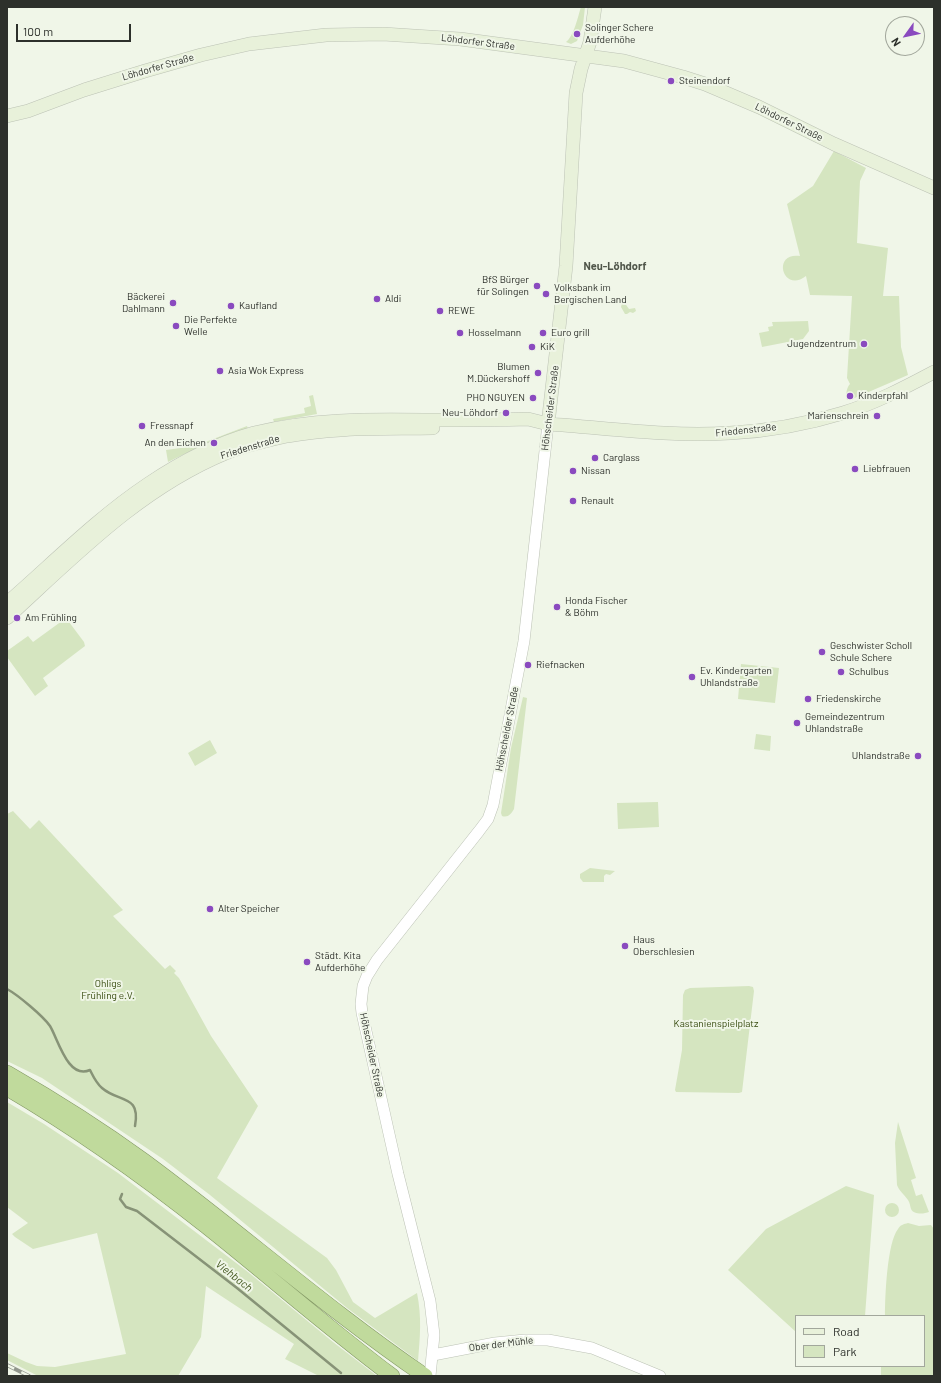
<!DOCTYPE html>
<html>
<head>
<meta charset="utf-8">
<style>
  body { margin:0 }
  #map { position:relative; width:941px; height:1383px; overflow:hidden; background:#f0f6e8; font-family:Barlow,sans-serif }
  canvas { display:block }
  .frame { position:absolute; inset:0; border:8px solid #2d302b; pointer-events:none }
  .legend { position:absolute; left:795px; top:1315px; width:130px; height:52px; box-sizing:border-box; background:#f0f6e8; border:1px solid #a2a79c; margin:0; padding:5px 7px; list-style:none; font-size:12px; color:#2d302b }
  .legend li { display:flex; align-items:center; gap:8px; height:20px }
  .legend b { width:20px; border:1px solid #a2a79c }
  .north { position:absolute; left:885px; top:16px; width:40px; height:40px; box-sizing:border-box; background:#f0f6e8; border:1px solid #a2a79c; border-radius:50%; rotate:237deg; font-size:11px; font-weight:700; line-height:16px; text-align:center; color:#2d302b }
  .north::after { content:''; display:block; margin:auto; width:14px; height:18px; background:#8a4abf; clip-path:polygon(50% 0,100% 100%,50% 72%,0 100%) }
  .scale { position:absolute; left:16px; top:24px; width:115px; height:18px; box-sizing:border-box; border:2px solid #2d302b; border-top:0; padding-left:5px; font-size:12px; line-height:14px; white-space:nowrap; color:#2d302b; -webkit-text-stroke:3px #f0f6e8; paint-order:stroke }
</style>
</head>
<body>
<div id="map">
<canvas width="941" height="1383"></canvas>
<div class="frame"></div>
<ul class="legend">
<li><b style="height:5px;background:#e8f1da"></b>Road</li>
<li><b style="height:11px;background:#d5e5c0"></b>Park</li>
</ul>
<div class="north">N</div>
<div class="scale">100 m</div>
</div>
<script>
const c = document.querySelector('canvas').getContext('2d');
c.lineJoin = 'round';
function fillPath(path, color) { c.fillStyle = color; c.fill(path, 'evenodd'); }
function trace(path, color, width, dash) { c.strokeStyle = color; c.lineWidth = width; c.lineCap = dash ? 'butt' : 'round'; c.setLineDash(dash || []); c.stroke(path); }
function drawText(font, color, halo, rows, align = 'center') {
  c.font = font + ' Barlow,sans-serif'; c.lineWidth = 4; c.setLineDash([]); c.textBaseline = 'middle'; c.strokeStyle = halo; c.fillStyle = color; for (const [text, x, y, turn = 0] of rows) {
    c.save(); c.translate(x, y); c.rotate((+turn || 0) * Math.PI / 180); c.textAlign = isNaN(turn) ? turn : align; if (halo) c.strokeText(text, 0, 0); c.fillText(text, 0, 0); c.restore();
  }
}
const green = new Path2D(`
  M581,7H585L583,25L577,41L571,44L566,42C574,36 578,16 581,7Z
  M834,151L866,168L860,181L857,243L888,248L883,296H899L901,347L908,375L850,400H847C845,395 847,387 850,384L847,378L852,296L810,295L806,276C783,294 771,252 800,256L787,204L813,186Z
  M624,302L629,309L635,308L636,311L633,313L630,312L627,314H625L621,307L622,303Z
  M808,321L809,331L803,339L762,347L759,333L769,331L768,327L773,326L772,322Z
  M313,395L317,414L274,422L273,419L305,413L304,408L311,406L309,396Z
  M247,426L248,429C220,438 194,449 168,462L166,450L195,446Z
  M66,618L84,642L85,646L43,678L48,686L35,696L7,657V651L28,636L33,642Z
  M741,664L779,668L775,703L738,699Z
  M523,697L527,698L514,809C511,814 508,818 502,816L501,813L511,748Z
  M756,734L771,736L770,751L754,749Z
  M210,740L217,753L195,766L188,753Z
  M658,802L659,827L618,829L617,803Z
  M13,811L30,829L39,820L123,910L113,916L165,969L170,965L176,971L174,973L179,978L211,1036L258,1106L217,1178L327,1258L336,1270L353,1302L375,1318L417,1293C422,1318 420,1337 418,1361L347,1308L210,1195L163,1159L42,1078L7,1061V999L8,996L7,995V814Z
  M590,868L615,871L610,875L606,874L604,876V882H583L580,878V874Z
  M749,986L753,987L754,991L742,1092L739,1093L676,1092L675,1090L682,1050L683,995L685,990L690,988Z
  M7,1102L44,1124L118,1173L248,1272L333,1342L377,1376H319L285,1359L294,1344L206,1286L201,1337L178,1376H38L7,1360V1353L26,1362L37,1366L55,1367L126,1354L97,1233L33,1249L15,1237L12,1234L28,1223L7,1207Z
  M898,1122L916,1178L911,1180L916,1196L922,1194L929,1212C924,1214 914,1215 911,1209C910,1206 910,1203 908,1200C904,1194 899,1191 897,1185L895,1143Z
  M846,1186L874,1195L865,1316H796V1332L728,1270L766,1229Z
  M885 1210a7 7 0 1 1 14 0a7 7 0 1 1-14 0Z
  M908,1223L919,1226L931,1225L934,1229V1376H881V1366H924V1316H885C885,1297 887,1243 898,1229C900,1225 904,1224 908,1223Z`);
const stream = new Path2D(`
  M7,989C18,995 43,1016 50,1026C58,1039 68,1080 90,1070C93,1076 96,1083 102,1088C119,1103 141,1094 135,1126
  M122,1194L120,1199L126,1207L137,1211L237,1288L341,1373`);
const tertiary = new Path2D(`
  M433,1355L495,1343L525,1340H548L592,1348L660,1376
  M430,1376L434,1335L430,1301L398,1174L362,1013L361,1004L363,986L367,976L377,960L479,831L488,819L493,805L524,641L548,424`);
const secondary = new Path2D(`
  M7,116L28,111L84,90L145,71L201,55L249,44L326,35L383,34L460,39L624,61L683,77L705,84L759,107L834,144L934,188
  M548,424L566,266L576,93L581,69L590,42L595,7
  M7,603C53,563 97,518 148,484C179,463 218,443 254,433C310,419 368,419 425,420C460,420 494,420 528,419L548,424C608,428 669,437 730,433C768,431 807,424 843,413C875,403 904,388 934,372
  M7,618C75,556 139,489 226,453C243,446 269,440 287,436C335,427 384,429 433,428`);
const trunk = new Path2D(`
  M7,1073C54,1100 100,1129 144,1161C239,1231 327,1309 425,1376
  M7,1088C77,1129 143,1176 206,1226C269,1276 328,1328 392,1376`);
const rail = new Path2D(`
  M7,1365L29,1376`);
const markers = [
  [577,34,4,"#8a4abf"],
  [671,81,4,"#8a4abf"],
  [537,286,4,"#8a4abf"],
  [546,294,4,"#8a4abf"],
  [377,299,4,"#8a4abf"],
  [173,303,4,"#8a4abf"],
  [231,306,4,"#8a4abf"],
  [440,311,4,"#8a4abf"],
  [176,326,4,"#8a4abf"],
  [460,333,4,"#8a4abf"],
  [543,333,4,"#8a4abf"],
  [864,344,4,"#8a4abf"],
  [532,347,4,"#8a4abf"],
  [220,371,4,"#8a4abf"],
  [538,373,4,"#8a4abf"],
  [850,396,4,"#8a4abf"],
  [533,398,4,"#8a4abf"],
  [506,413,4,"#8a4abf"],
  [877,416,4,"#8a4abf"],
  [142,426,4,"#8a4abf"],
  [214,443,4,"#8a4abf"],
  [595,458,4,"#8a4abf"],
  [855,469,4,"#8a4abf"],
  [573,471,4,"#8a4abf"],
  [573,501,4,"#8a4abf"],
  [557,607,4,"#8a4abf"],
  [17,618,4,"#8a4abf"],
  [822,652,4,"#8a4abf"],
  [528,665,4,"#8a4abf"],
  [841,672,4,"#8a4abf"],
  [692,677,4,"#8a4abf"],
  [808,699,4,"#8a4abf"],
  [797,723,4,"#8a4abf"],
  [918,756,4,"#8a4abf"],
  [210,909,4,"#8a4abf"],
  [625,946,4,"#8a4abf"],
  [307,962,4,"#8a4abf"]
];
const poiNames = [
  ["Solinger Schere",585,28],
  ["Aufderhöhe",585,40],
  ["Steinendorf",679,81],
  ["BfS Bürger",529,280,"right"],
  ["für Solingen",529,292,"right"],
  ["Volksbank im",554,288],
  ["Bergischen Land",554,300],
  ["Bäckerei",165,297,"right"],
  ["Dahlmann",165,309,"right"],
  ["Aldi",385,299],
  ["Kaufland",239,306],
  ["REWE",448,311],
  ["Die Perfekte",184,320],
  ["Welle",184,332],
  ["Hosselmann",468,333],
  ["Euro grill",551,333],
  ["Jugendzentrum",856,344,"right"],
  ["KiK",540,347],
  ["Blumen",530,367,"right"],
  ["M.Dückershoff",530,379,"right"],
  ["Asia Wok Express",228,371],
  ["Kinderpfahl",858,396],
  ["PHO NGUYEN",525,398,"right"],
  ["Neu-Löhdorf",498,413,"right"],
  ["Marienschrein",869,416,"right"],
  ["Fressnapf",150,426],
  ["An den Eichen",206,443,"right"],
  ["Carglass",603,458],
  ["Liebfrauen",863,469],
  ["Nissan",581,471],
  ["Renault",581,501],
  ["Honda Fischer",565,601],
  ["& Böhm",565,613],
  ["Am Frühling",25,618],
  ["Geschwister Scholl",830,646],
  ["Schule Schere",830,658],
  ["Riefnacken",536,665],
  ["Ev. Kindergarten",700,671],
  ["Uhlandstraße",700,683],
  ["Schulbus",849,672],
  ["Friedenskirche",816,699],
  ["Gemeindezentrum",805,717],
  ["Uhlandstraße",805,729],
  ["Uhlandstraße",910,756,"right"],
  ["Alter Speicher",218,909],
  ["Haus",633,940],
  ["Oberschlesien",633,952],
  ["Städt. Kita",315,956],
  ["Aufderhöhe",315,968]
];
const streetNames = [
  ["Löhdorfer Straße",478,42,7],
  ["Löhdorfer Straße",158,67,-16],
  ["Löhdorfer Straße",789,122,26],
  ["Höhscheider Straße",550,408,-83],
  ["Friedenstraße",746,430,-6],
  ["Friedenstraße",250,447,-17],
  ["Höhscheider Straße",507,729,-79],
  ["Höhscheider Straße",372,1055,78],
  ["Ober der Mühle",501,1344,-7]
];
const parkNames = [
  ["Ohligs",108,984],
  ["Frühling e.V.",108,996],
  ["Kastanienspielplatz",716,1024]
];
const neighbourhoodNames = [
  ["Neu-Löhdorf",615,266]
];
const waterNames = [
  ["Viehbach",234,1276,38]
];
fillPath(green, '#d5e5c0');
trace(stream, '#879377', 2.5);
trace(tertiary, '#bcc2b5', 12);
trace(secondary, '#bcc2b5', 14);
trace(trunk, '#839865', 16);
trace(tertiary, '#fff', 11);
trace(secondary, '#e8f1da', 13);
trace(trunk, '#c0da9c', 15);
trace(rail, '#91968c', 4);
trace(rail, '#f0f6e8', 2.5, [8]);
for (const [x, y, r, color] of markers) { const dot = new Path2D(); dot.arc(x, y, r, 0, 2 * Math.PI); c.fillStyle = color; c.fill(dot); trace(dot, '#f0f6e8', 1.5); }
drawText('10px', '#2d302b', '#f0f6e8', poiNames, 'left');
drawText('10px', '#2d302b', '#f0f6e8', streetNames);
drawText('10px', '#35490d', '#f0f6e8', parkNames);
drawText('bold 11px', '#50564a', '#f0f6e8', neighbourhoodNames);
drawText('italic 11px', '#43581f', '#f0f6e8', waterNames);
</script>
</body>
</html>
